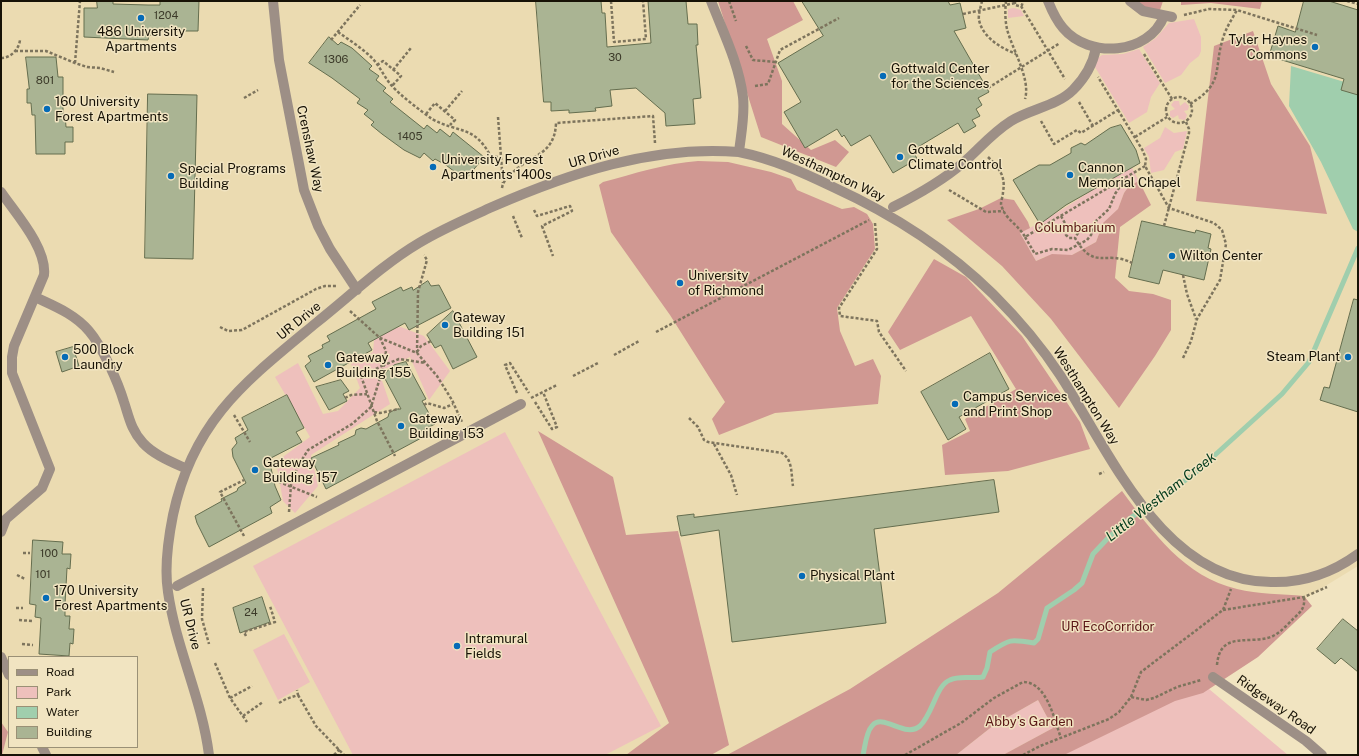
<!DOCTYPE html>
<html>
<head>
<meta charset="utf-8">
<style>
  body { margin:0 }
  #map { position:relative; width:1359px; height:756px; overflow:hidden; background:#f1e4c1; font-family:"Public Sans",sans-serif }
  canvas { display:block }
  .frame { position:absolute; inset:0; border:2px solid #171206; pointer-events:none }
  .legend { position:absolute; left:8px; top:656px; width:130px; height:92px; box-sizing:border-box; background:#f1e4c1; border:1px solid #9a9076; margin:0; padding:5px 7px; list-style:none; font-size:12px; color:#171206 }
  .legend li { display:flex; align-items:center; gap:8px; height:20px }
  .legend b { width:20px; border:1px solid #9a9076 }
</style>
</head>
<body>
<div id="map">
<canvas width="1359" height="756"></canvas>
<div class="frame"></div>
<ul class="legend">
<li><b style="height:5px;background:#9d8f86"></b>Road</li>
<li><b style="height:11px;background:#eec0bc"></b>Park</li>
<li><b style="height:11px;background:#a0cead"></b>Water</li>
<li><b style="height:11px;background:#aab493"></b>Building</li>
</ul>
</div>
<script>
const c = document.querySelector('canvas').getContext('2d');
c.lineJoin = 'round';
function fillPath(path, color) { c.fillStyle = color; c.fill(path, 'evenodd'); }
function trace(path, color, width, dash) { c.strokeStyle = color; c.lineWidth = width; c.lineCap = dash ? 'butt' : 'round'; c.setLineDash(dash || []); c.stroke(path); }
function drawText(font, color, halo, rows, align = 'center') {
  c.font = font + ' "Public Sans",sans-serif'; c.lineWidth = 3; c.setLineDash([]); c.textBaseline = 'middle'; c.strokeStyle = halo; c.fillStyle = color; for (const [text, x, y, turn = 0] of rows) {
    c.save(); c.translate(x, y); c.rotate((+turn || 0) * Math.PI / 180); c.textAlign = isNaN(turn) ? turn : align; if (halo) c.strokeText(text, 0, 0); c.fillText(text, 0, 0); c.restore();
  }
}
const built = new Path2D(`
  M1,1H1358V566L1304,599L1023,755H1ZM9,657H137V747H9Z`);
const green = new Path2D(`
  M1014,8L1021,10L1024,16L1008,18V9Z
  M1194,19L1201,37V51L1199,56L1190,63L1181,75L1165,83L1143,47L1156,38L1169,23Z
  M1139,49L1160,83L1151,97L1147,112L1129,123L1095,67L1098,58L1102,55L1123,54Z
  M1174,101H1179L1180,106L1185,102L1189,106L1188,110L1184,111L1187,115L1185,120L1179,119L1178,115L1173,118L1170,116V111L1175,109L1171,105Z
  M1165,127L1174,133L1187,131L1183,149L1175,152L1164,170L1151,173L1149,157L1144,148L1160,138Z
  M1128,168H1132L1139,181L1129,186L1124,193L1118,209L1101,228L1096,242L1072,255L1044,257L1036,261L1020,233C1058,214 1091,190 1128,168Z
  M401,327L424,336L450,371L429,400L410,357L379,372L390,404L311,455L318,486L295,513L283,501L276,462L310,437L275,377L298,363L323,414L338,411L360,388L351,364L373,352L375,330Z
  M505,432L661,726L605,755H353L253,566Z
  M284,634L310,682L278,700L253,650Z
  M1193,679L1209,689L1288,755H1049Z
  M1038,700L1053,728L1003,755H956L994,725Z`);
const forest = new Path2D(`
  M718,1H793L803,20L767,39L782,81V124L811,150L835,140L849,152L836,167L761,137Z
  M1135,1H1163L1160,10L1146,9Z
  M1181,1H1262L1260,9L1211,3L1181,5Z
  M1253,31L1271,84L1310,146L1327,214L1196,201L1214,46Z
  M698,161L728,162L771,172L791,179L797,190L842,209L854,207L867,214L873,224L875,249L837,308L840,331L855,366L873,359L881,376L878,404L775,413L719,435L712,419L725,402L670,315L611,232L599,185L603,182C633,174 667,163 698,161Z
  M1139,181L1151,205L1120,227L1115,278L1129,291L1153,294L1171,300V330L1155,356L1119,408L1051,319L1002,266L947,220L979,209L1001,198L1014,200L1028,222L1030,228L1020,233L1036,261L1052,254L1072,255L1096,242L1103,223L1118,209L1124,193L1129,186Z
  M934,259L966,277L1022,336L1080,422L1090,449L1008,471L945,475L942,445L970,431L965,419L1016,389L971,316L900,350L888,332Z
  M538,431L613,477L626,535L678,531L729,745L711,755H626L669,723Z
  M1122,491C1152,532 1185,577 1237,589C1258,594 1282,594 1304,596L1312,606L1258,657L1203,693L1175,701L1064,755H1003L1053,728L1038,700L994,725L956,755H727L850,689L998,593Z
  M1,722L8,732L2,755H1Z`);
const water = new Path2D(`
  M1291,66L1358,86V232L1353,229L1321,162L1289,106Z`);
const stream = new Path2D(`
  M863,755C865,747 866,732 872,726C883,712 905,739 920,726C933,714 936,685 950,680C960,675 972,679 983,677L987,668L990,652C1010,639 1010,639 1034,643L1038,639L1047,608L1074,590L1082,583L1093,554L1109,537L1129,519L1193,475L1282,394L1309,362L1358,248`);
const building = new Path2D(`
  M97,1H113V4L148,5H160V1H199L198,31H161V35H149L148,40L84,37V8H97Z
  M536,1H601L602,13H605L607,47L651,43L648,1H686L688,24H697L698,45H696L701,98L693,99L695,124L666,126L665,113L636,88L610,90L612,106L595,108L596,111L569,113V110L551,111V102H544Z
  M802,1H948L950,5L960,3L966,28L954,31L989,92L978,98L982,105L976,109L980,116L972,120L976,126L964,133L958,123L913,150L917,159L893,173L870,135L851,146L844,135L842,137L837,129L805,148L784,112L801,102L778,63L823,36Z
  M1304,1H1329L1358,10V95L1341,90L1344,79L1269,56L1278,26L1295,32Z
  M329,37L338,45L341,42L352,48L372,66L369,69L379,76L376,80L386,88L383,91L393,99L390,102L424,129L427,125L437,133L440,129L450,137L453,132L484,157L465,180L446,165L435,159L433,161L424,153L420,158L404,150L382,134L371,125L374,122L364,114L368,110L357,103L360,99L332,78L309,63Z
  M26,57H56L58,77H63V114H65L66,127H73V142H65V154H36L35,115H32L31,103H27V89H29Z
  M148,94L197,95L193,259L145,258Z
  M1121,125L1136,150L1140,163L1066,205L1040,224L1013,180L1039,165H1050L1071,153V148L1081,143L1085,145L1110,128Z
  M1142,221L1195,233L1196,230L1211,234L1208,248L1211,249L1204,280L1163,270L1159,284L1129,277Z
  M428,281L431,286L439,285L451,308L409,330L405,323L368,343L372,350L314,382L305,366L311,361L308,356L323,348L322,345L330,341L327,336L376,309L372,302L401,287L403,291L412,287L413,290Z
  M1354,299L1358,300V412L1320,400L1324,387L1329,388Z
  M453,311L477,357L453,369L441,345L435,348L427,335Z
  M73,347L79,366L62,372L56,352Z
  M990,353L1009,389L959,417L966,429L948,440L921,392Z
  M406,362L426,399L422,401L435,424L421,431L425,436L326,489L311,458L339,445L338,443L355,435L356,430L361,428L366,429L388,417L389,413L396,409H401L383,375L394,365Z
  M341,380L349,391L343,394L347,401L329,410L316,387Z
  M287,395L304,428L296,432L302,442L269,459L275,486L281,500L270,507L272,513L209,547L197,523L195,516L222,501L221,499L237,491L238,488L246,483L233,457L232,449L237,443L235,438L248,430L242,418Z
  M994,480L999,512L874,529L886,623L732,642L719,530L681,536L677,516L694,514V517Z
  M33,540L63,542L62,554H71L70,569L67,568L65,604V616H70L69,629H74L73,644L70,643L69,656L39,654L41,618L35,617L36,605L30,604Z
  M262,597L270,622L240,633L233,608Z
  M1343,619L1358,631V672L1341,658L1335,664L1317,649Z`);
const path = new Path2D(`
  M611,1L614,42L646,39L643,1
  M729,1L736,21
  M982,1C981,6 978,15 979,20C983,38 1001,48 1016,54
  M1006,1C1005,10 1005,20 1007,29C1012,49 1031,79 1025,99
  M1015,1V5L1019,6L1022,5L1023,1
  M1347,1L1358,4
  M1021,6L1065,79
  M963,14L1015,3
  M1184,15L1209,9L1237,10L1317,35
  M338,32C349,40 362,48 372,58C380,66 384,77 392,86C401,96 421,111 432,119C457,133 474,125 490,155L501,158
  M331,40L360,5
  M746,46L753,60L775,62
  M15,51H46L75,63L87,67L100,68L114,72
  M1144,54L1172,99
  M1,58C11,58 19,49 20,40
  M75,63L80,1
  M377,65L383,61L401,76L392,86
  M393,70L411,48
  M755,86L768,84L780,50L839,18
  M988,88L1060,43
  M1166 110a13 13 0 1 1 26 0a13 13 0 1 1-26 0Z
  M244,98L258,90
  M1079,102L1093,126
  M1190,104C1225,83 1213,70 1223,38C1226,28 1232,19 1237,10
  M1118,110L1143,151L1146,159L1145,166L1169,208L1214,223L1222,230L1226,244L1220,280L1197,319L1191,341L1183,358
  M445,111L462,91
  M426,114L435,103L455,120L450,125
  M498,117L503,183
  M1041,121L1054,144L1077,130L1081,133L1118,110L1098,77
  M1135,137L1167,117
  M988,157C999,168 1006,176 1003,192C1003,196 1001,201 1001,204C1004,219 1019,225 1025,237L1145,166
  M502,188C503,182 506,179 510,175C529,155 555,156 556,123L653,116L655,143
  M949,190L986,212L1004,211
  M534,210L537,216L570,206L572,211L542,226L553,256
  M513,216L522,238
  M1061,216L1067,227L1066,235L1069,238H1075
  M875,223L877,249L839,308L840,316L877,321L879,332L906,371
  M1164,226L1189,133V129L1186,122
  M1067,227L1074,226L1078,233L1075,238C1095,272 1105,249 1132,263
  M1025,237L1035,254L1052,249L1068,250L1087,240L1091,235L1096,221L1109,209L1115,194L1125,179
  M1183,275L1187,294L1196,319
  M350,311L380,338L417,353L437,376L452,400L462,422
  M220,327L228,331L242,330L316,289L325,286H337
  M656,332L869,220
  M417,352L421,346L431,341
  M417,353L418,292L427,260L424,255
  M614,355L639,341
  M353,373L361,376L384,365L386,351L380,338
  M361,376L377,421L395,456
  M573,376L598,363
  M517,393L505,365L510,363L529,393
  M345,398L351,395L367,394
  M531,398L557,385
  M535,402L552,429L557,427L543,392
  M424,405L427,403L444,408L453,404
  M374,412L380,413L399,409
  M234,415L250,442
  M689,418L698,427L704,440L708,442L782,453C793,460 791,474 793,486
  M714,444L731,475L737,495
  M1099,474L1104,472
  M274,480L317,497
  M289,512L291,485L298,466L308,450L352,424L371,407L384,365L399,359L425,363
  M244,536L220,492L244,480
  M23,553H30
  M17,575L25,579
  M203,588L202,619L209,644
  M16,608H23
  M1223,610L1304,597L1327,587
  M19,620L32,621
  M246,636L244,632L275,622L270,606
  M22,644L33,645
  M215,663L230,698L247,722
  M1217,665C1220,629 1251,646 1273,636C1281,632 1288,624 1294,618C1302,611 1305,607 1304,597
  M298,695L316,726L344,755
  M1131,697L1141,672L1223,610L1231,589
  M230,698L252,686
  M279,703L286,699L298,695L297,690
  M243,716L263,702
  M334,755L340,749
  M905,755L961,723L994,698L1023,682C1047,682 1054,719 1061,738
  M1023,755L1040,746L1109,719L1119,712L1131,697L1146,700L1154,698L1177,687L1201,680`);
const street = new Path2D(`
  M273,1L279,60L304,190L318,226L330,249L357,290
  M711,1C723,32 739,64 743,97C745,115 741,134 739,152C773,159 802,172 833,187C892,214 947,249 993,294C1018,319 1041,346 1060,375C1110,452 1163,582 1271,582C1303,583 1332,573 1358,554
  M1048,1C1052,11 1056,20 1063,28C1089,59 1149,55 1164,16
  M1130,1L1143,11L1172,17
  M1,192C16,214 47,248 44,275L14,346L12,357V373L50,469L42,488L6,519L1,532
  M893,207C917,195 942,181 963,163C979,149 992,133 1011,121C1030,109 1057,106 1073,90C1085,78 1093,64 1096,48
  M35,297C54,306 75,314 89,331C102,346 118,382 124,402C129,417 131,430 143,443C154,455 172,462 187,469
  M177,586L521,404
  M1,657L9,675
  M1213,677L1306,741L1322,755
  M42,747L46,755
  M209,755C202,699 176,648 168,592C164,567 168,540 173,515C193,420 246,381 316,323C350,296 382,265 419,243C442,229 468,218 492,207C570,173 653,145 739,152`);
const markers = [
  [141,18,4,"#056bb7"],
  [1315,47,4,"#056bb7"],
  [883,76,4,"#056bb7"],
  [47,109,4,"#056bb7"],
  [900,157,4,"#056bb7"],
  [433,167,4,"#056bb7"],
  [1070,175,4,"#056bb7"],
  [171,176,4,"#056bb7"],
  [1172,256,4,"#056bb7"],
  [680,283,4,"#056bb7"],
  [445,325,4,"#056bb7"],
  [65,357,4,"#056bb7"],
  [1348,357,4,"#056bb7"],
  [328,365,4,"#056bb7"],
  [955,404,4,"#056bb7"],
  [401,426,4,"#056bb7"],
  [255,470,4,"#056bb7"],
  [802,576,4,"#056bb7"],
  [46,598,4,"#056bb7"],
  [457,646,4,"#056bb7"]
];
const numberNames = [
  ["1204",166,16],
  ["30",615,58],
  ["1306",336,60],
  ["801",45,81],
  ["1405",410,137],
  ["100",49,554],
  ["101",43,575],
  ["24",251,613]
];
const poiNames = [
  ["486 University",141,32,"center"],
  ["Apartments",141,47,"center"],
  ["Tyler Haynes",1307,40,"right"],
  ["Commons",1307,55,"right"],
  ["Gottwald Center",891,69],
  ["for the Sciences",891,84],
  ["160 University",55,102],
  ["Forest Apartments",55,117],
  ["Gottwald",908,150],
  ["Climate Control",908,165],
  ["University Forest",441,160],
  ["Apartments 1400s",441,175],
  ["Cannon",1078,168],
  ["Memorial Chapel",1078,183],
  ["Special Programs",179,169],
  ["Building",179,184],
  ["Wilton Center",1180,256],
  ["University",688,276],
  ["of Richmond",688,291],
  ["Gateway",453,318],
  ["Building 151",453,333],
  ["500 Block",73,350],
  ["Laundry",73,365],
  ["Steam Plant",1340,357,"right"],
  ["Gateway",336,358],
  ["Building 155",336,373],
  ["Campus Services",963,397],
  ["and Print Shop",963,412],
  ["Gateway",409,419],
  ["Building 153",409,434],
  ["Gateway",263,463],
  ["Building 157",263,478],
  ["Physical Plant",810,576],
  ["170 University",54,591],
  ["Forest Apartments",54,606],
  ["Intramural",465,639],
  ["Fields",465,654]
];
const streetNames = [
  ["Crenshaw Way",310,149,78],
  ["UR Drive",594,157,-16],
  ["Westhampton Way",833,174,25],
  ["UR Drive",299,321,-39],
  ["Westhampton Way",1086,396,58],
  ["UR Drive",190,624,76],
  ["Ridgeway Road",1276,705,35]
];
const parkNames = [
  ["Columbarium",1075,228],
  ["UR EcoCorridor",1108,627],
  ["Abby's Garden",1029,722]
];
const waterNames = [
  ["Little Westham Creek",1161,497,-38]
];
fillPath(built, '#ebdbb1');
fillPath(green, '#eec0bc');
fillPath(forest, '#d09892');
fillPath(water, '#a0cead');
trace(stream, '#a0cead', 5);
fillPath(building, '#aab493');
trace(building, '#656e4f', 1);
trace(path, '#7d745d', 2.5, [3, 2]);
trace(street, '#9d8f86', 10);
for (const [x, y, r, color] of markers) { const dot = new Path2D(); dot.arc(x, y, r, 0, 2 * Math.PI); c.fillStyle = color; c.fill(dot); trace(dot, '#f1e4c1', 1.5); }
drawText('11px', '#3c3a29', null, numberNames);
drawText('13px', '#171206', '#f1e4c1', poiNames, 'left');
drawText('13px', '#171206', '#f1e4c1', streetNames);
drawText('13px', '#5a1716', '#f1e4c1', parkNames);
drawText('italic 14px', '#003a1b', '#f1e4c1', waterNames);
</script>
</body>
</html>
